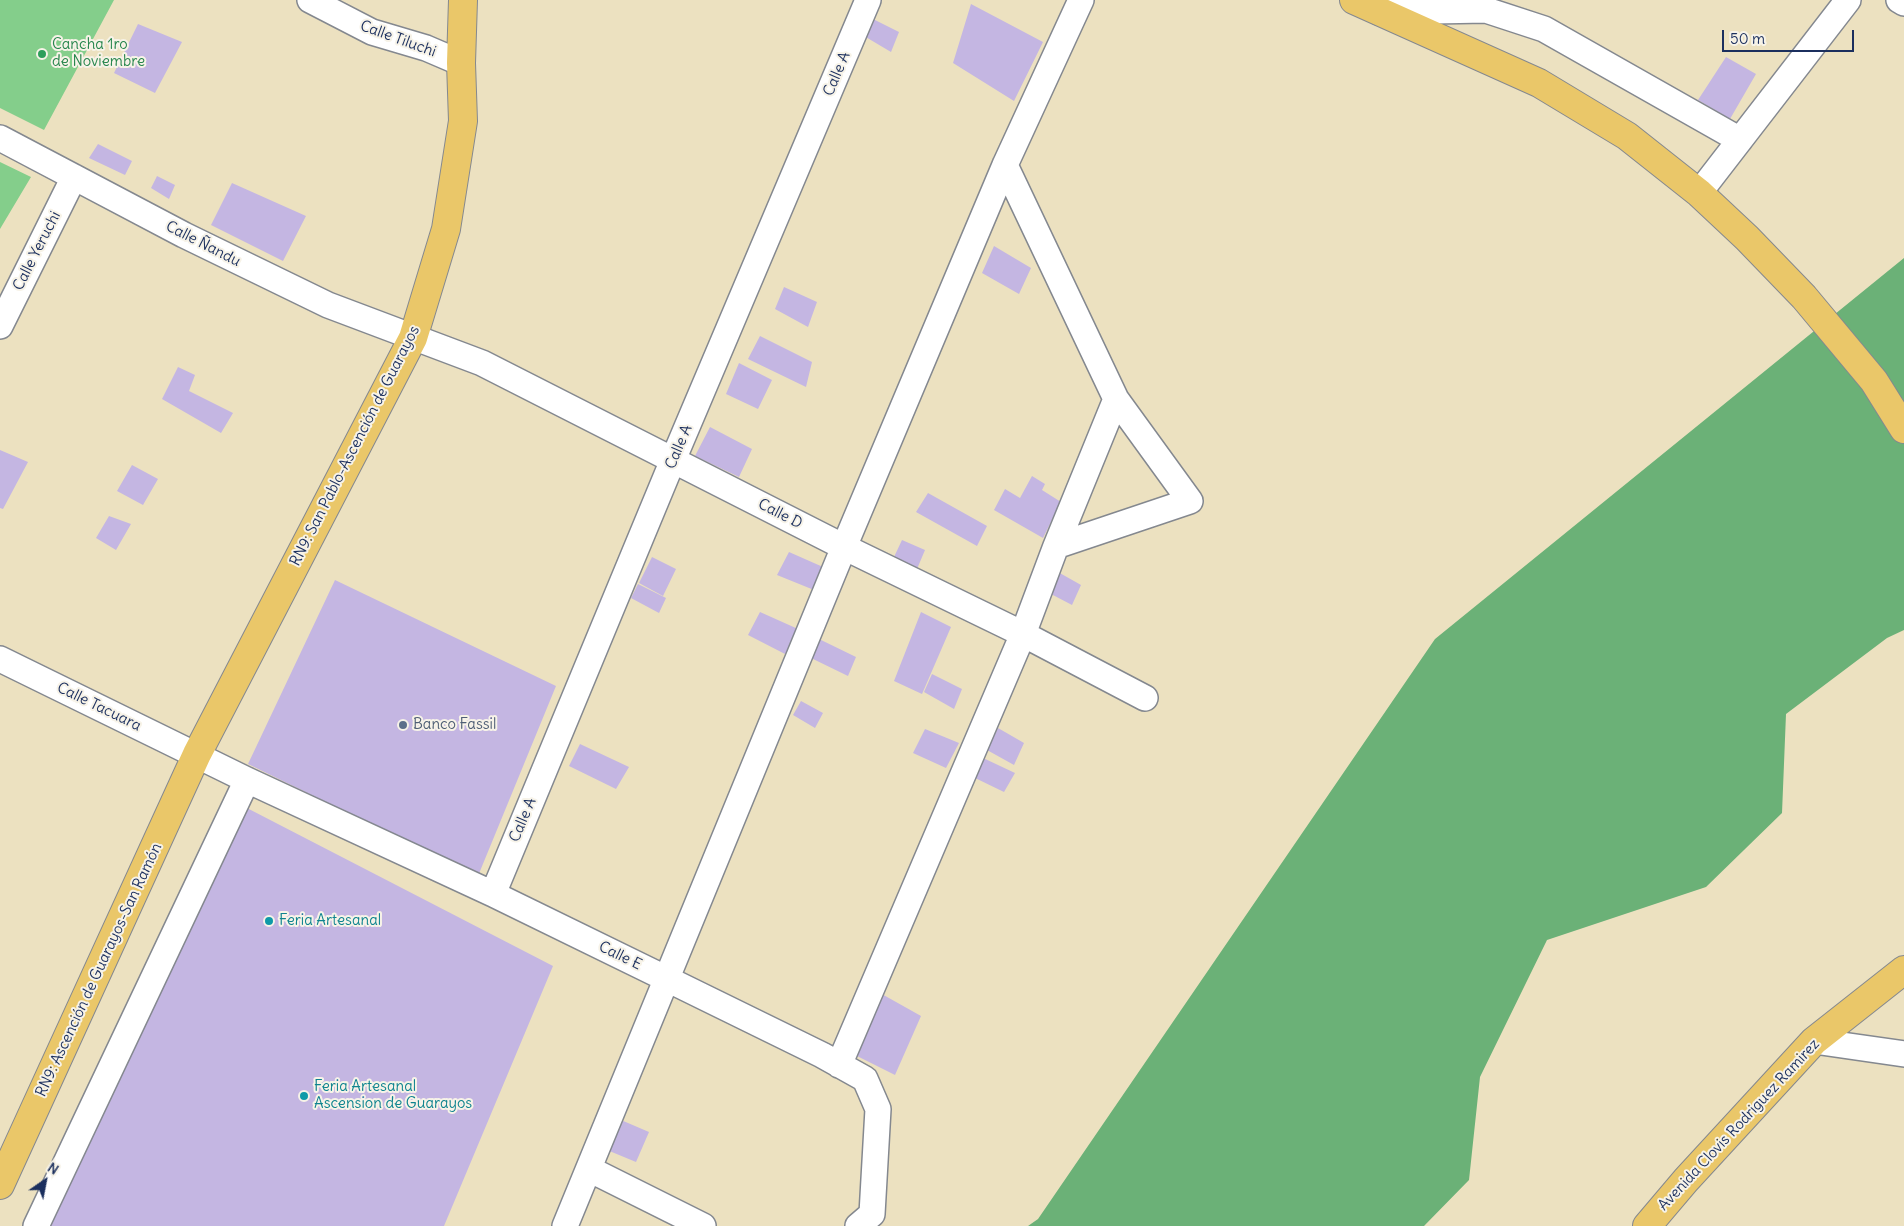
<!DOCTYPE html>
<html>
<head>
<meta charset="utf-8">
<style>
  body { margin:0 }
  #map { position:relative; width:1904px; height:1226px; overflow:hidden; background:#ece1c0; font-family:Delius,sans-serif }
  canvas { display:block }
  .north { position:absolute; left:20px; top:1156px; width:50px; height:50px; -webkit-text-stroke:4px #f7f3e8; paint-order:stroke; rotate:33deg; font-size:14px; font-weight:700; line-height:20px; text-align:center; color:#1b2f5e }
  .north::after { content:''; display:block; margin:auto; width:18px; height:22px; background:#1b2f5e; clip-path:polygon(50% 0,100% 100%,50% 72%,0 100%) }
  .scale { position:absolute; left:1722px; top:30px; width:132px; height:22px; box-sizing:border-box; border:2px solid #1b2f5e; border-top:0; padding-left:6px; font-size:15px; line-height:18px; white-space:nowrap; color:#1b2f5e; -webkit-text-stroke:4px #f7f3e8; paint-order:stroke }
</style>
</head>
<body>
<div id="map">
<canvas width="1904" height="1226"></canvas>
<div class="north">N</div>
<div class="scale">50 m</div>
</div>
<script>
const c = document.querySelector('canvas').getContext('2d');
c.lineJoin = 'round';
function fillPath(path, color) { c.fillStyle = color; c.fill(path, 'evenodd'); }
function trace(path, color, width, dash) { c.strokeStyle = color; c.lineWidth = width; c.lineCap = dash ? 'butt' : 'round'; c.setLineDash(dash || []); c.stroke(path); }
function drawText(font, color, halo, rows, align = 'center') {
  c.font = font + ' Delius,sans-serif'; c.lineWidth = 4; c.setLineDash([]); c.textBaseline = 'middle'; c.strokeStyle = halo; c.fillStyle = color; for (const [text, x, y, turn = 0] of rows) {
    c.save(); c.translate(x, y); c.rotate((+turn || 0) * Math.PI / 180); c.textAlign = isNaN(turn) ? turn : align; if (halo) c.strokeText(text, 0, 0); c.fillText(text, 0, 0); c.restore();
  }
}
const green = new Path2D(`
  M0,0H114L44,130L0,108Z
  M0,162L31,177L0,229Z`);
const forest = new Path2D(`
  M1904,258V630L1887,638L1786,714L1782,813L1706,887L1547,940L1480,1077L1469,1180L1424,1226H1028L1038,1219L1435,639Z`);
const building = new Path2D(`
  M971,4L1043,42L1014,101L953,63Z
  M873,19L899,32L891,52L864,36Z
  M138,24L182,42L155,93L114,73Z
  M1726,57L1756,74L1730,119L1698,100Z
  M98,144L132,161L125,175L89,158Z
  M157,176L175,185L169,199L151,188Z
  M232,183L306,216L283,261L211,225Z
  M994,246L1031,268L1019,294L982,273Z
  M784,287L817,302L808,327L775,309Z
  M760,336L812,362L806,387L748,359Z
  M739,363L772,380L758,409L726,394Z
  M178,367L195,375L189,391L233,413L221,433L162,399Z
  M710,427L752,449L739,477L695,456Z
  M0,450L28,462L3,509L0,508Z
  M132,465L158,479L143,505L117,491Z
  M1032,476L1045,484L1042,490L1061,502L1043,538L994,510L1005,489L1020,498Z
  M928,493L987,526L977,546L916,512Z
  M109,516L131,524L116,550L96,538Z
  M902,540L925,550L917,569L894,557Z
  M789,552L823,567L814,590L777,575Z
  M652,557L676,569L663,596L639,583Z
  M1058,572L1081,585L1072,605L1051,594Z
  M335,580L556,686L478,876L248,764Z
  M638,584L666,598L659,613L631,598Z
  M760,612L798,629L785,654L748,635Z
  M921,612L951,627L922,694L894,681Z
  M819,639L856,657L848,676L811,658Z
  M932,674L962,689L954,709L924,692Z
  M801,701L823,713L815,728L793,715Z
  M998,728L1024,743L1014,765L987,750Z
  M925,729L959,743L946,768L913,753Z
  M580,744L629,767L616,789L569,766Z
  M981,757L1015,773L1004,792L973,777Z
  M245,807L553,966L444,1226H49Z
  M880,993L921,1016L895,1075L857,1056Z
  M621,1120L649,1132L636,1162L607,1150Z`);
const minor = new Path2D(`
  M310,0L372,32L426,48L461,63
  M1899,0L1904,3
  M1379,12L1486,10L1544,29L1740,140
  M0,138L184,235L328,305L482,363L844,547L1023,634L1145,698
  M1005,165L1116,399L1190,501L1056,546
  M1699,193L1848,0
  M0,326L74,177
  M0,659L247,780L493,894L667,979L822,1055L865,1079L878,1109L872,1214L858,1226
  M493,894L673,460L868,0
  M1814,1041L1904,1054
  M839,1065L1023,634L1056,546L1116,399
  M589,1169L703,1226
  M36,1226L247,780
  M565,1226L844,547L1005,165L1081,0`);
const major = new Path2D(`
  M1354,0L1539,83L1627,136L1699,193L1747,238L1804,297L1874,381L1904,429
  M1647,1226L1686,1180L1814,1041L1904,970`);
const highway = new Path2D(`
  M0,1185L197,754L413,338L446,229L463,121L461,63L463,0`);
const markers = [
  [42,54,5,"#2e9e5b"],
  [403,725,5,"#5c6f8a"],
  [269,921,5,"#0f9aa8"],
  [304,1096,5,"#0f9aa8"]
];
const streetNames = [
  ["Calle Tiluchi",398,39,20],
  ["Calle A",837,74,-67],
  ["Calle Ñandu",203,244,27],
  ["Calle Yeruchi",37,251,-63],
  ["RN9: San Pablo-Ascención de Guarayos",355,446,-63],
  ["Calle A",679,447,-67],
  ["Calle D",780,514,27],
  ["Calle Tacuara",99,707,26],
  ["Calle A",523,820,-67],
  ["Calle E",620,956,26],
  ["RN9: Ascención de Guarayos-San Ramón",99,970,-65],
  ["Avenida Clovis Rodriguez Ramirez",1739,1125,-47]
];
const leisureNames = [
  ["Cancha 1ro",52,45],
  ["de Noviembre",52,62]
];
const serviceNames = [
  ["Banco Fassil",413,725]
];
const cultureNames = [
  ["Feria Artesanal",279,921],
  ["Feria Artesanal",314,1087],
  ["Ascension de Guarayos",314,1104]
];
fillPath(green, '#84ce8b');
fillPath(forest, '#6bb177');
fillPath(building, '#c4b6e2');
trace(minor, '#84888f', 28);
trace(major, '#84888f', 30);
trace(highway, '#84888f', 30);
trace(minor, '#fff', 25);
trace(major, '#eac769', 28);
trace(highway, '#eac769', 28);
for (const [x, y, r, color] of markers) { const dot = new Path2D(); dot.arc(x, y, r, 0, 2 * Math.PI); c.fillStyle = color; c.fill(dot); trace(dot, '#f7f3e8', 2); }
drawText('15px', '#1b2f5e', '#f7f3e8', streetNames);
drawText('15px', '#27864d', '#f7f3e8', leisureNames, 'left');
drawText('15px', '#4e5e75', '#f7f3e8', serviceNames, 'left');
drawText('15px', '#0d838f', '#f7f3e8', cultureNames, 'left');
</script>
</body>
</html>
